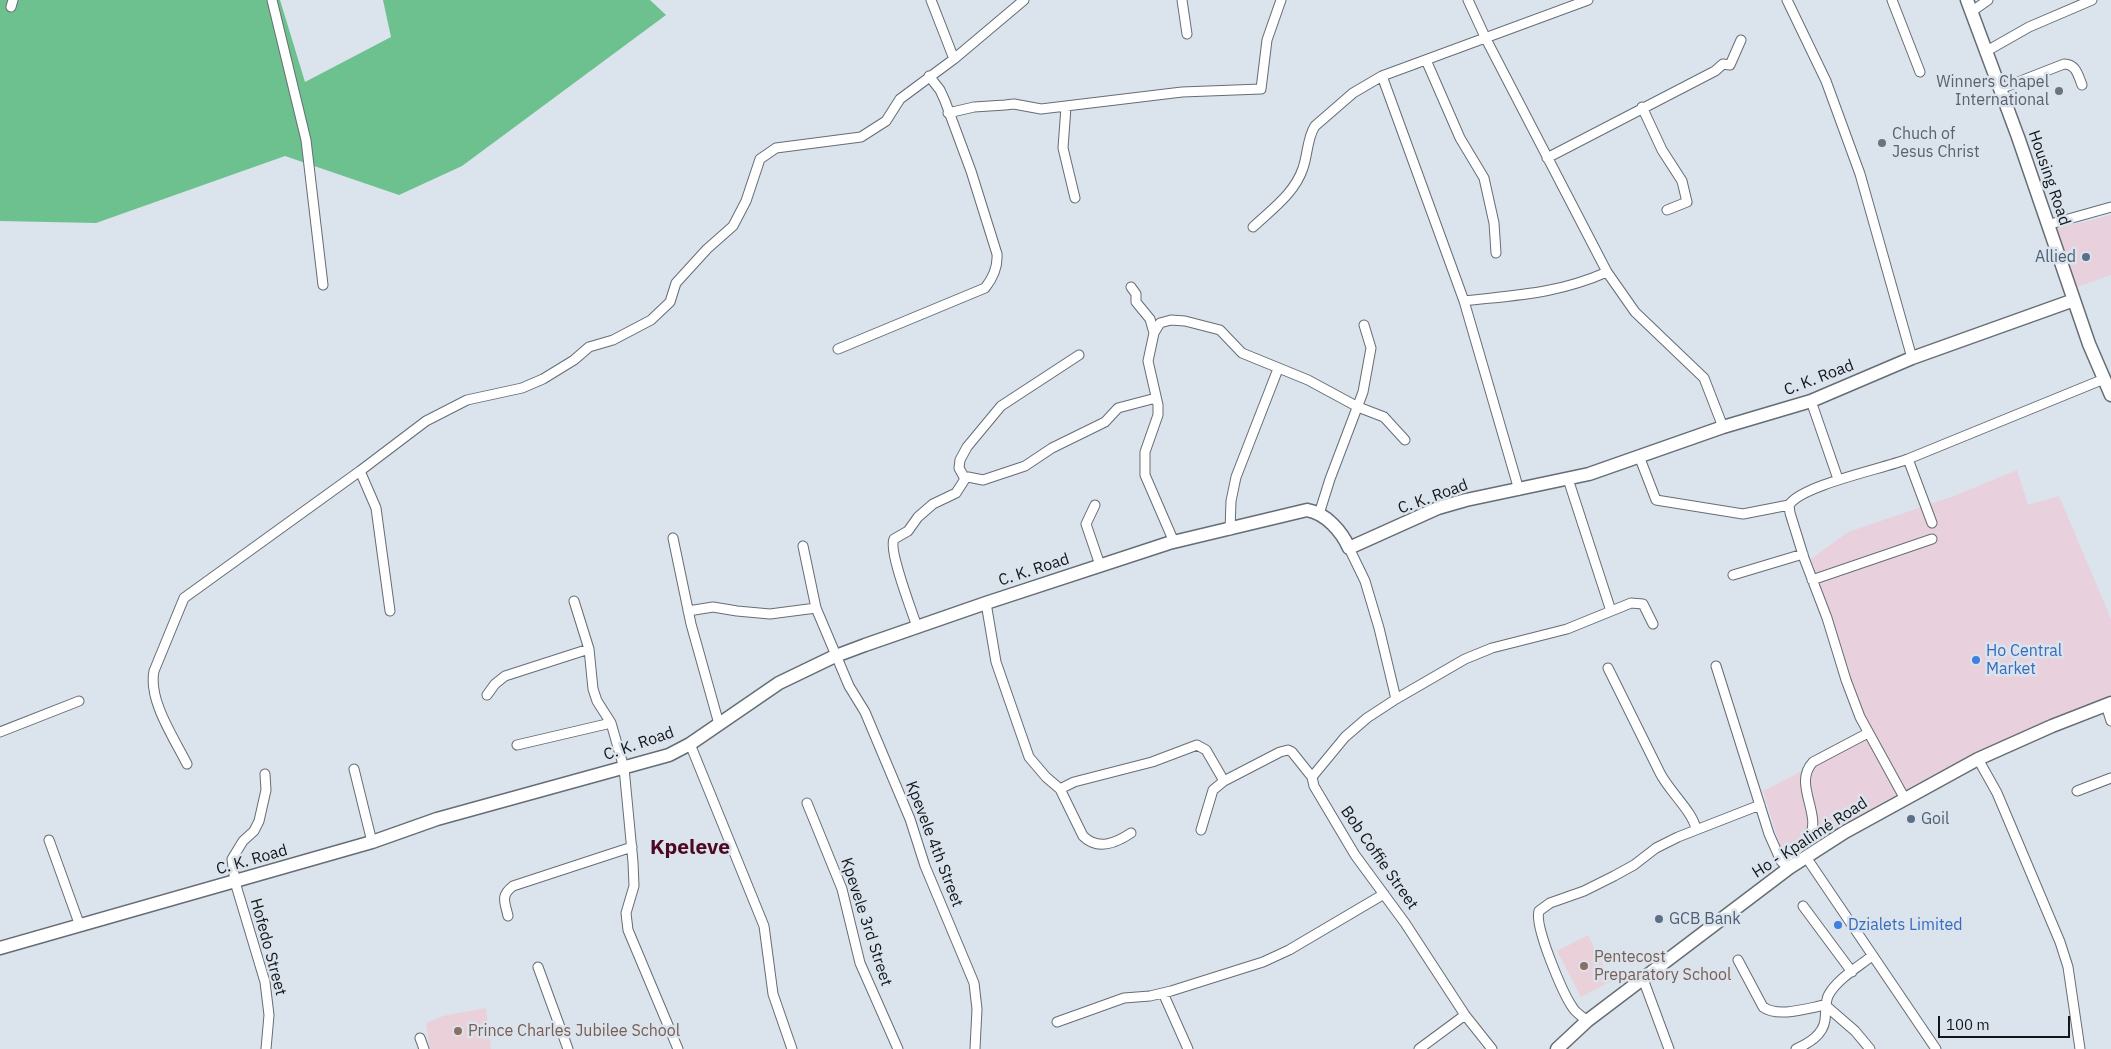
<!DOCTYPE html>
<html>
<head>
<meta charset="utf-8">
<style>
  body { margin:0 }
  #map { position:relative; width:2111px; height:1049px; overflow:hidden; background:#dbe3ec; font-family:"IBM Plex Sans",sans-serif }
  canvas { display:block }
  .scale { position:absolute; left:1938px; top:1016px; width:132px; height:22px; box-sizing:border-box; border:2px solid #131619; border-top:0; padding-left:6px; font-size:15px; line-height:18px; white-space:nowrap; color:#131619; -webkit-text-stroke:4px #dbe3ec; paint-order:stroke }
</style>
</head>
<body>
<div id="map">
<canvas width="2111" height="1049"></canvas>
<div class="scale">100 m</div>
</div>
<script>
const c = document.querySelector('canvas').getContext('2d');
c.lineJoin = 'round';
function fillPath(path, color) { c.fillStyle = color; c.fill(path, 'evenodd'); }
function trace(path, color, width, dash) { c.strokeStyle = color; c.lineWidth = width; c.lineCap = dash ? 'butt' : 'round'; c.setLineDash(dash || []); c.stroke(path); }
function drawText(font, color, halo, rows, align = 'center') {
  c.font = font + ' "IBM Plex Sans",sans-serif'; c.lineWidth = 5; c.setLineDash([]); c.textBaseline = 'middle'; c.strokeStyle = halo; c.fillStyle = color; for (const [text, x, y, turn = 0] of rows) {
    c.save(); c.translate(x, y); c.rotate((+turn || 0) * Math.PI / 180); c.textAlign = isNaN(turn) ? turn : align; if (halo) c.strokeText(text, 0, 0); c.fillText(text, 0, 0); c.restore();
  }
}
const commercial = new Path2D(`
  M2111,215V275L2077,287L2054,229Z
  M2017,470L2028,505L2059,496L2111,619V701L1994,747L1931,776L1879,804L1788,872L1763,791L1816,764L1862,734L1811,559L1848,532L1954,496Z`);
const education = new Path2D(`
  M1588,935L1611,981L1581,997L1557,951Z
  M486,1008L491,1049H430L426,1023L443,1016Z`);
const forest = new Path2D(`
  M0,0H280L305,82L391,37L383,0H650L666,15L462,166L399,195L285,156L96,223L0,221Z`);
const street = new Path2D(`
  M272,0L306,140L323,285
  M931,0L954,59
  M1182,0L1187,34
  M1468,0L1486,39L1607,272L1635,312L1704,378L1723,427
  M1787,0L1826,81L1860,174L1912,358
  M1892,0L1920,72
  M11,7L13,0
  M1971,12L1988,0
  M1985,52L2029,27L2092,0
  M1426,60L1460,138L1484,178L1494,223L1496,253
  M1382,76L1464,301L1519,490
  M2000,89L2064,64C2076,64 2078,75 2082,85
  M1066,107L1063,148L1075,198
  M1642,107L1662,150L1682,181L1687,202L1667,210
  M948,113L974,107L1005,105L1014,104L1041,109L1182,92L1261,89L1267,40L1281,0
  M1547,158L1715,71L1723,64L1730,65L1741,40
  M2047,225L2111,207
  M1253,227C1271,210 1295,193 1303,168C1308,154 1307,138 1315,126L1353,93L1382,76L1588,0
  M1131,287L1136,294V302L1150,319L1154,333L1148,361L1158,405V415L1145,452V475L1174,542
  M1464,301C1516,295 1557,294 1607,272
  M1154,333L1160,323L1171,320L1185,321L1220,330L1242,353L1308,380L1358,407L1384,417L1405,440
  M838,349L985,288C993,278 998,268 997,254L971,171L945,101L940,90L929,76
  M1811,401L1838,479
  M1639,456L1656,500L1743,514L1789,505
  M1908,459L2104,379
  M360,471L376,508L390,611
  M965,479L959,468L960,460L967,447L1001,406L1079,355
  M1568,479L1611,611
  M1095,505L1086,524L1100,565
  M1319,514L1330,479L1363,392L1371,348L1364,325
  M1230,530L1231,501L1236,477L1278,369
  M673,538L691,624L719,724
  M803,546L816,608
  M1349,548L1365,581L1379,628L1396,699L1367,718L1345,737L1312,777L1314,786L1355,855L1405,923L1465,1015L1492,1049
  M1733,575L1803,554
  M1812,580L1932,539
  M574,601L589,649L593,689L597,701L611,723L624,768L633,862L634,886L626,913L628,930L678,1049
  M986,603L996,662L1029,757L1046,777L1060,789L1083,836C1098,851 1116,843 1131,833
  M688,611L713,607L737,611L770,614L816,608L849,686L865,712L910,819L925,866L974,983L977,1009L975,1049
  M917,627C912,611 888,550 894,539L908,531L918,517L933,504L956,493L965,479L968,477L983,480L1025,466L1052,448L1105,422L1118,408L1156,398
  M1716,666L1769,834L1781,861L1789,868
  M1608,668L1660,773C1669,791 1693,812 1696,829
  M487,695L495,684L505,676L589,649
  M1396,699L1465,659L1492,648L1567,629L1631,603L1643,604L1653,624
  M2106,705L2111,721
  M0,732L79,701
  M690,744L764,926L773,994L792,1049
  M517,745L611,723
  M1978,759L1997,793L2060,942L2068,967L2080,1049
  M187,764C174,738 148,700 154,671L184,598L360,471L426,421L467,400L522,388L543,379L574,360L589,347L613,340L651,320L670,302L676,283L707,249L733,226L746,201L760,159L776,148L861,137L886,121L900,99L954,59L1024,0
  M354,769L372,842
  M265,774L266,790L259,821L254,831L243,841L232,859L235,882L265,982L269,1015L266,1049
  M1060,789L1074,782L1152,762L1197,745L1206,750L1224,781
  M2077,791L2111,778
  M1905,799L1860,717L1846,680L1827,618L1804,558L1790,513L1789,505C1802,485 1882,469 1908,459L1932,523
  M807,803L842,889L860,963L898,1049
  M1201,830L1213,790L1224,781L1280,752L1288,750L1292,752L1312,777
  M49,840L80,926
  M1806,857L1936,1049
  M1781,861C1790,854 1804,847 1809,838C1823,814 1792,784 1813,762L1868,733
  M1803,906L1852,972
  M508,916C505,902 500,896 513,886L632,847
  M1738,960L1763,1007C1778,1018 1808,1008 1825,1005L1855,1031L1870,1049
  M538,967L568,1049
  M1643,979L1669,1049
  M1163,993L1188,1049
  M1587,1021C1583,1017 1576,1013 1573,1008C1563,994 1534,926 1539,911L1550,903L1584,891L1614,876L1634,865L1656,848L1678,837L1760,805
  M1057,1022L1124,998L1150,996L1171,991L1263,962L1289,950L1384,894
  M420,1038L424,1049
  M1419,1049L1465,1015
  M1796,1049C1809,1043 1823,1035 1825,1020C1826,1012 1825,1004 1828,996C1836,980 1858,967 1872,956`);
const secondary = new Path2D(`
  M1967,0L2018,137L2089,344L2111,395
  M0,948L372,842L437,819L669,755L690,744L779,683L833,657L865,645L986,603L1169,543L1307,510C1326,513 1342,532 1349,548L1438,508L1466,500L1589,474L1723,427L1811,401L1912,358L2074,300
  M1557,1049L1587,1021L1789,868L1845,832L1978,759L2052,726L2111,703`);
const markers = [
  [2059,91,5,"#6b7280"],
  [1882,143,5,"#6b7280"],
  [2086,257,5,"#5c6f8a"],
  [1976,660,5,"#3f7fe0"],
  [1911,819,5,"#5c6f8a"],
  [1659,919,5,"#5c6f8a"],
  [1838,925,5,"#3f7fe0"],
  [1584,966,5,"#8d6e63"],
  [458,1031,5,"#8d6e63"]
];
const worshipNames = [
  ["Winners Chapel",2049,82],
  ["International",2049,100],
  ["Chuch of",1892,134,"left"],
  ["Jesus Christ",1892,152,"left"]
];
const streetNames = [
  ["Housing Road",2049,178,71],
  ["C. K. Road",1819,378,-21],
  ["C. K. Road",1433,497,-20],
  ["C. K. Road",1034,570,-18],
  ["C. K. Road",639,744,-19],
  ["Ho - Kpalimé Road",1810,838,-33],
  ["Kpevele 4th Street",934,844,69],
  ["Bob Coffie Street",1379,858,55],
  ["C. K. Road",252,860,-16],
  ["Kpevele 3rd Street",866,922,72],
  ["Hofedo Street",268,947,75]
];
const serviceNames = [
  ["Allied",2076,257,"right"],
  ["Goil",1921,819],
  ["GCB Bank",1669,919]
];
const shopNames = [
  ["Ho Central",1986,651],
  ["Market",1986,669],
  ["Dzialets Limited",1848,925]
];
const educationNames = [
  ["Pentecost",1594,957],
  ["Preparatory School",1594,975],
  ["Prince Charles Jubilee School",468,1031]
];
const districtNames = [
  ["Kpeleve",690,848]
];
fillPath(commercial, '#e8d1dd');
fillPath(education, '#ead1d9');
fillPath(forest, '#6dc18e');
trace(street, '#666d74', 11);
trace(secondary, '#666d74', 15);
trace(street, '#fff', 9);
trace(secondary, '#fff', 12);
for (const [x, y, r, color] of markers) { const dot = new Path2D(); dot.arc(x, y, r, 0, 2 * Math.PI); c.fillStyle = color; c.fill(dot); trace(dot, '#dbe3ec', 2); }
drawText('16px', '#5b616d', '#dbe3ec', worshipNames, 'right');
drawText('16px', '#131619', '#dbe3ec', streetNames);
drawText('16px', '#4e5e75', '#dbe3ec', serviceNames, 'left');
drawText('16px', '#366cbe', '#dbe3ec', shopNames, 'left');
drawText('16px', '#785e54', '#dbe3ec', educationNames, 'left');
drawText('bold 21px', '#4d0924', '#dbe3ec', districtNames);
</script>
</body>
</html>
